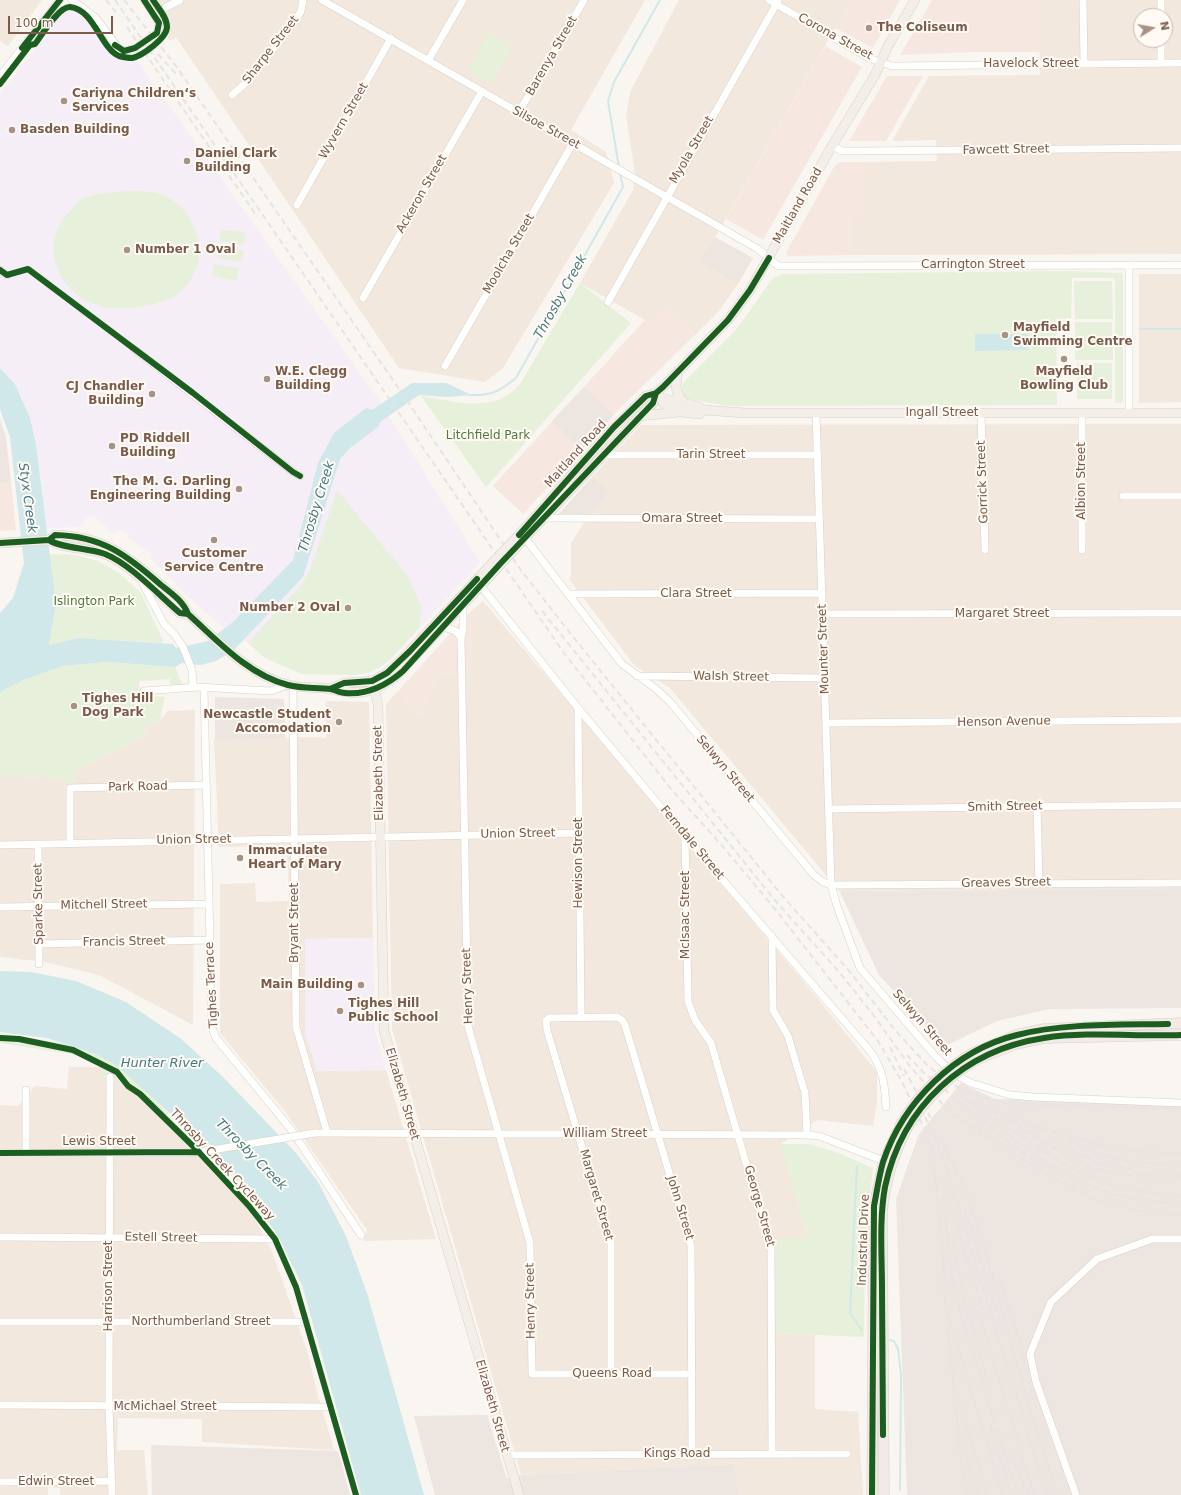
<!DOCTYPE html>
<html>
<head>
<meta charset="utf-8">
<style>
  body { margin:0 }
  #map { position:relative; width:1181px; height:1495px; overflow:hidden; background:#f9f5f0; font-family:"DejaVu Sans",sans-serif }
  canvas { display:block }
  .north { position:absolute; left:1133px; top:8px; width:40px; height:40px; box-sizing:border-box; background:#fffaf3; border:1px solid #cabbb1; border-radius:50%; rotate:79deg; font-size:11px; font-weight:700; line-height:16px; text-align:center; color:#7a5c4d }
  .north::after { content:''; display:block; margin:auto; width:14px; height:18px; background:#a69286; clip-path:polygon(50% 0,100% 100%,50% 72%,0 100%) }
  .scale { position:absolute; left:8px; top:16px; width:105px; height:18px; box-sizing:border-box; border:2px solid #7a5c4d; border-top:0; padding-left:5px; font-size:12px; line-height:14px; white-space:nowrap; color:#7a5c4d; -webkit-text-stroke:3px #fffaf3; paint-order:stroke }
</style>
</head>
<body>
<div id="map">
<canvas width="1181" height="1495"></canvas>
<div class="north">N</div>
<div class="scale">100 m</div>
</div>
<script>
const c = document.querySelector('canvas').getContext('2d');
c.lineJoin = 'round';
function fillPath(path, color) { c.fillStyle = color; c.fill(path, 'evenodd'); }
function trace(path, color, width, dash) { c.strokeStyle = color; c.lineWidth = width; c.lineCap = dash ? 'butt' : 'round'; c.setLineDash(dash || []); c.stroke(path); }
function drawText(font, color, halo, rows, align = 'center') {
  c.font = font + ' "DejaVu Sans",sans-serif'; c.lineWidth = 4; c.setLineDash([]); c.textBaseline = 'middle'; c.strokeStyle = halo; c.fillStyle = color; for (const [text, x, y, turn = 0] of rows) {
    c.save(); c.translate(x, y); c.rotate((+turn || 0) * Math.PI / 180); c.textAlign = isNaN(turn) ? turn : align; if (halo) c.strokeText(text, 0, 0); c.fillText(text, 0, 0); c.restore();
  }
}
const residential = new Path2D(`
  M0,0H42L8,46L0,41Z
  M140,0H645L571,130L606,152L614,183L503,368L485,382L399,368L176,37L170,41Z
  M679,0H851L701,262L738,284L719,311L695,335L665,308L652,324L580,283L633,190L635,173L626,116L630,92Z
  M1039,0H1181V254L851,255V213H865V162L937,161L936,140L892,141L929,76L1040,75ZM1141,16H1165V40H1141Z
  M1139,274H1181V328H1139Z
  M1139,330H1181V402L1139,403Z
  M1181,424V888L840,892L670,688L635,666L569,579L571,576V543L589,515L610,493L593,476L641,425Z
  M483,601L819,1000L877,1072V1103L873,1126L817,1120L781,1144L809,1239H774L776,1254V1333L815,1335V1409L858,1412L863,1495H739L734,1464L521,1475L392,1029L386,704L398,691L421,715L437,676L471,674L470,612Z
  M326,701L369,702L373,938L305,939V1031L317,1071L386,1070L436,1239L363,1241L367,1230L284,1110L220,1033V884L255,883L256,902L289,901L287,846L219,847L214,740L301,737L326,738Z
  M195,710L193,1025L99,975L45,962L0,957V775L63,778L75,782L74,772L146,735L145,727L160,720L168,711Z
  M69,1067H102L108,1080H118L164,1117L252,1214L271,1249L307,1350L317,1392L334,1450L202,1442V1419L118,1418L117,1450H144L148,1495H60V1488L48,1487V1495H0V1105L18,1106L34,1086L67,1089Z`);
const commercial = new Path2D(`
  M851,0H900L873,48L835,28Z
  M932,0H1039L1040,52H977L900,55Z
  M825,46L862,67L763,240L726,219Z
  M887,76H923L886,141H849Z
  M840,162H865V213H851V255L787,256L786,253L835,165Z
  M665,308L695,335L622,406L523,514L493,486L645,320L652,323Z
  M11,482L16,530L0,531V483Z
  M470,612L471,674L437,676L421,715L398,691Z`);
const industrial = new Path2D(`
  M715,237L753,258L738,284L700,262Z
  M584,387L614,415L582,450L552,421Z
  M0,419L6,437L11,482L0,483Z
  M593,476L610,493L589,515H558Z
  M215,697L284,699L285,738L215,740Z
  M1181,888V1008L1050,1009L997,1021L945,1046L879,975L840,892Z
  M961,1083L995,1099L1114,1101L1181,1105V1495H907L896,1199L919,1134Z
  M487,1415L507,1479L521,1475L734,1464L739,1495H435L414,1416Z
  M151,1445L338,1451L350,1495H152Z`);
const education = new Path2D(`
  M67,8L80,11L118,56L136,59L377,397L480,562L391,659L368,673L355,675L302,674L265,658L248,643L219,624L187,596L151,558L152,554L128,538L129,535L122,530H117L114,534L93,515H89L80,527L46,528L36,445L15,384L0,368V94Z
  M373,938L375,1031L386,1070L317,1071L305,1031V939Z`);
const green = new Path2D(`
  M488,33L512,47L491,84L467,70Z
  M131,191C142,191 153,191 163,195C176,200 187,212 193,224C204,246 201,270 184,288C181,290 179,294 175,296C160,305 128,310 111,308C62,303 34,247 70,211C73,208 76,202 80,200C92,193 117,192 131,191Z
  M221,229L246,233L244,245L219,241Z
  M219,246L244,250L241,262L217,258Z
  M214,264L239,268L237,281L212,276Z
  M1071,271L1121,273L1123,276V403H1115V281L1113,278H1072L1071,318L1056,319L1057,405L728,406L687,399L681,396L682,384L736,330L773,278L783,274Z
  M1074,281H1112L1113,319H1075Z
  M580,283L631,323L486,487L421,396C455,401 495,415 520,384Z
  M1075,322H1112L1113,360H1075Z
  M1077,363H1112V399H1077Z
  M337,490L407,575L421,605L420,627L391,659L379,668L368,673L355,675L302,674L265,658L248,643L299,588L310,570Z
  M49,554L75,555L98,561L119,573L141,593L164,643L78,638L49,645L56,604Z
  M107,662L175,667L182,684L170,685V679L139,681L140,696L165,697L160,720L145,727L146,735L74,772L75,783L64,784L63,778L0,775V692L26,679L63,666Z
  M0,1033L73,1045L100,1054L125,1070L126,1074L139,1084L169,1114L164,1117L118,1080H103L101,1067L84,1056L0,1043Z
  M780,1144H810L841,1154L873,1168L865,1240L864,1337L776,1333V1254L774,1239L809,1238Z`);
const water = new Path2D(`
  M975,334H1028V350L975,351Z
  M0,368L15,384L30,418L36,445L56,604L49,645L78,638L173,644L176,648L208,641L233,622L293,560L318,463L334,433L366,408L372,410L412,383H446L472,395L446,397L419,395L380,422L378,427L350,448L340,459L303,577L234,650L216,661L201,665L182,663L175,667L107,662L63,666L26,679L0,692V613L13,598L24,563L10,437L0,409Z
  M0,971L31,972L76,981L126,1002L180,1038L223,1077L296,1153L318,1182L346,1236L368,1296L424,1495H361L302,1285L279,1238L253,1198L219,1159L209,1144L201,1141L116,1065L96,1054L47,1038L0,1032Z`);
const stream = new Path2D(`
  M619,167L608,101L614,82L660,0
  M1140,329H1181
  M470,395C491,396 500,391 516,378L623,187L620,173
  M857,1166L850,1313L862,1330
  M890,1340L894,1341L898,1349L901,1375L900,1490`);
const minor = new Path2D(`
  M72,0L96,18L119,49L124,51L135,48
  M144,0L155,16
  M322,0L758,249L778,266L1181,265
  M769,0L869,58L892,66L1181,63
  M1083,0L1084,64
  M1161,0V16
  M166,7L180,0
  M1161,40V63
  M429,59L463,0
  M0,76L60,0
  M232,95L248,81L296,20L301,11L303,0
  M519,112L584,0
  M832,146L842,151H862L1181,148
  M297,205L391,38
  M1129,265V413
  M0,270L7,275
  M363,298L482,91
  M608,302L778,1
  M134,349L293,472L300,476
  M445,366L573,143
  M816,413L831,885L837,906L860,968L936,1057L953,1073L971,1083L1010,1095L1034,1097L1181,1103
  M981,413L985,550
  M1082,413V550
  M604,455H818
  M1123,496H1181
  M544,518L820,519
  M525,538L622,664L655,688L670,702L814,875L823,882L831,885L1181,883
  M141,580L164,624L175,635L183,647L192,670L193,688
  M481,586L578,708L685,836L870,1051C883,1069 885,1085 886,1107
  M569,594L822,593
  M463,604V630L461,638L468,1026L530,1243L532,1374H692
  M823,614L1181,613
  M443,627L456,631L461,638
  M637,676L825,678
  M293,686L296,1027L327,1132
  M204,688L212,1028L216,1038L290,1128L361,1235
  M144,691L197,687L271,691L287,685
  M578,708L581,1018
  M826,723L1181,720
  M1037,806L1039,883
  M829,809L1181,805
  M685,836L688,1001L695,1020L711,1043L771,1249L772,1454
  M70,843V788L206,785
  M38,844L39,964
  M0,845L579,833
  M0,907L208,904
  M772,936L773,1010L788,1036L805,1093L807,1135
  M39,944L209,940
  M110,1077L109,1407L112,1495
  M315,1133L807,1135L819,1136L884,1161
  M0,1153H188L212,1150
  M26,1153V1090
  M0,1237L275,1239
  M0,1322H306
  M611,1374V1244L547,1030L546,1021L549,1018L617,1017L622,1020L625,1025L691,1246L692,1454
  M0,1405L330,1407
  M507,1455L847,1454
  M0,1482L112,1481
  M1076,1495L1036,1382L1030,1354L1051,1302L1097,1259L1152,1239H1181`);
const major = new Path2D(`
  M678,371C675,385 674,396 688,405
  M658,395L662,398L663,403L670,408L681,412L699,414L704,410
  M662,398L697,406L704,410L745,413H1181
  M640,416L679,412
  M517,537L614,427L646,396L656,393L663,387L728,320L750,290L832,146L875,75L887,48L915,0
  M49,540C60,548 88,548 105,554C130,564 159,595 180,613L188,614
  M521,542L653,403L656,393
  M0,543L49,540L55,535C102,536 127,555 161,585C171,593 183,601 188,614C217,640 249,676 289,685C303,689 317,686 331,689C358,695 370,695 394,678L488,578
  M372,681L378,704L384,1031L519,1495
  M330,689L344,683L372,681L387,673L410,651L484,572`);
const highway = new Path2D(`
  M973,1053L1016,1035L1044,1029L1181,1023
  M976,1060L1016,1044L1044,1038L1181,1035
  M872,1495L874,1206L884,1161L901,1124
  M884,1495L882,1212C885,1182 893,1155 907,1128`);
const rail = new Path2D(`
  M106,0L119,16
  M115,0L564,653L671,789L719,842L775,909L878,1041L901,1080L926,1132L933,1157L944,1264V1293L948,1316L1003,1495
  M124,0L176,66L408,402L520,569L578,643L780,893L850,972L895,1030L927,1065L951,1084L975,1095L1004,1103L1181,1109
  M127,27L256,215
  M158,54L178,76
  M542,611L773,898L840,973L875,1017L909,1065L950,1113L1011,1153L1090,1198L1129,1209L1181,1215
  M890,1047L904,1076
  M907,1055L924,1073L1018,1149L1036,1162
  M904,1069L933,1122
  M961,1096L1063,1164L1094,1179L1127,1190L1181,1196
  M983,1105L1066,1155L1098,1170L1128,1175L1181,1176
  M925,1117L941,1152L950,1180L1047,1495
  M1013,1119L1077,1139L1131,1151L1181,1154
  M1009,1135C1035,1155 1063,1175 1093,1187C1121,1199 1152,1201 1181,1204
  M1067,1140C1108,1163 1136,1162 1181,1165
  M1053,1141L1100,1164L1133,1169
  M943,1143L969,1198L980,1233L1024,1389L1057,1495
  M943,1195L952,1277L961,1315L1018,1495
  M965,1209L1001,1326
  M957,1219L960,1235L983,1309
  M953,1243L965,1304L988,1382
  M1001,1282L1021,1348L1033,1399
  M975,1301L1034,1495
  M948,1328L961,1461L968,1495
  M959,1401L987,1495
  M991,1427L1011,1495
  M963,1449L978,1495
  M1010,1453L1028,1495`);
const minorBridge = new Path2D(`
  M135,48L157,33L159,27L155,16
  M212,1150L315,1133`);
const majorBridge = new Path2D(`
  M484,572L517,537
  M488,578L521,542`);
const highwayBridge = new Path2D(`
  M901,1124C919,1094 943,1071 973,1053
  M907,1128C925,1100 947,1077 976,1060`);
const cycleway = new Path2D(`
  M115,45L124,51L135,48L157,33L159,23L144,0
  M22,48L60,0
  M0,84L30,45L35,44C42,35 59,6 70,7C94,9 101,49 119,56C123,57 128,58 132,58C142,56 167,38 167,27C167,17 158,8 153,0
  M0,270L7,275L28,269L193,393L293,472L300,476
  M519,535L614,427L646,396L656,393L663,387L728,320L750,290L769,258
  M49,540C60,548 88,548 105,554C130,564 159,595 180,613L188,614
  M0,543L49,540L55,535C102,536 127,555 161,585C171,593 183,601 188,614C217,640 248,675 288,685C302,689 317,687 331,689C335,690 340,693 345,693C368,695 386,686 403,671L500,564L653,403L656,393
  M330,689L344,683L372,681L387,673L410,651L477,579
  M0,1038L19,1039L73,1050L117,1072L128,1086L140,1094L195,1148L249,1206L275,1239L296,1287L356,1495
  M0,1153L199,1152
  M883,1435C883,1387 882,1338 882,1289C882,1256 879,1220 885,1187C902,1106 964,1050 1044,1038C1089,1031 1136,1037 1181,1035
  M872,1495L874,1206C877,1191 879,1176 883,1162C903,1102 955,1050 1017,1035C1063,1023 1120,1025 1168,1024`);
const markers = [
  [869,28,4,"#a69286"],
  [64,101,4,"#a69286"],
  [12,130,4,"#a69286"],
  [187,161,4,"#a69286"],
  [127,250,4,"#a69286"],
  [1005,335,4,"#a69286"],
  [1064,359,4,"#a69286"],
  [267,379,4,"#a69286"],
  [152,394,4,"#a69286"],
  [112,446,4,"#a69286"],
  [239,489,4,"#a69286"],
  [214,540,4,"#a69286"],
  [348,608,4,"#a69286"],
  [74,706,4,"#a69286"],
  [339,722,4,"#a69286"],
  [240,858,4,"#a69286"],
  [361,985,4,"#a69286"],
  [340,1011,4,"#a69286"]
];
const poiNames = [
  ["The Coliseum",877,28],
  ["Cariyna Children‘s",72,94],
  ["Services",72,108],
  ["Basden Building",20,130],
  ["Daniel Clark",195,154],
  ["Building",195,168],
  ["Number 1 Oval",135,250],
  ["Mayfield",1013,328],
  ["Swimming Centre",1013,342],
  ["W.E. Clegg",275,372],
  ["Building",275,386],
  ["Mayfield",1064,372,"center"],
  ["Bowling Club",1064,386,"center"],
  ["CJ Chandler",144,387,"right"],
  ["Building",144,401,"right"],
  ["PD Riddell",120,439],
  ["Building",120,453],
  ["The M. G. Darling",231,482,"right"],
  ["Engineering Building",231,496,"right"],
  ["Customer",214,554,"center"],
  ["Service Centre",214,568,"center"],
  ["Number 2 Oval",340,608,"right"],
  ["Tighes Hill",82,699],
  ["Dog Park",82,713],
  ["Newcastle Student",331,715,"right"],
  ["Accomodation",331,729,"right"],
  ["Immaculate",248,851],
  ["Heart of Mary",248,865],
  ["Main Building",353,985,"right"],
  ["Tighes Hill",348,1004],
  ["Public School",348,1018]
];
const streetNames = [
  ["Corona Street",835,37,29],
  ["Sharpe Street",271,50,-52],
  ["Barenya Street",552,56,-60],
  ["Havelock Street",1031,64],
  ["Wyvern Street",344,121,-60],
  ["Silsoe Street",546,128,29],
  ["Myola Street",692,150,-60],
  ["Fawcett Street",1006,150,-1],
  ["Ackeron Street",422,194,-60],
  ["Maitland Road",798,206,-60],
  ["Moolcha Street",509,254,-60],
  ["Carrington Street",973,265],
  ["Ingall Street",942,413],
  ["Maitland Road",576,454,-48],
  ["Tarin Street",711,455],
  ["Albion Street",1082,481,-90],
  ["Gorrick Street",983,482,-92],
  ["Omara Street",682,519],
  ["Clara Street",696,594],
  ["Margaret Street",1002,614],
  ["Mounter Street",824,649,-92],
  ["Walsh Street",731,677,1],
  ["Henson Avenue",1004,722,-1],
  ["Selwyn Street",725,769,50],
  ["Elizabeth Street",379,773,-91],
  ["Park Road",138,787,-1],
  ["Smith Street",1005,807,-1],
  ["Union Street",518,834,-1],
  ["Union Street",194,840,-1],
  ["Ferndale Street",692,843,50],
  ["Hewison Street",579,863,-90],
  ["Greaves Street",1006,883,-1],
  ["Sparke Street",39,904,-91],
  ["Mitchell Street",104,905,-1],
  ["McIsaac Street",686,915,-90],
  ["Bryant Street",295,923,-90],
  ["Francis Street",124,942,-1],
  ["Tighes Terrace",212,985,-93],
  ["Henry Street",468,986,-92],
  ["Selwyn Street",922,1023,49],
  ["Elizabeth Street",402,1094,74],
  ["William Street",605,1134],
  ["Lewis Street",99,1142],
  ["Throsby Creek Cycleway",222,1165,47],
  ["Margaret Street",596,1195,74],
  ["George Street",759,1206,74],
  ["John Street",680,1208,73],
  ["Estell Street",161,1238,1],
  ["Industrial Drive",864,1240,-88],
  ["Harrison Street",109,1286,-90],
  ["Henry Street",531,1301,-91],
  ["Northumberland Street",201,1322],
  ["Queens Road",612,1374],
  ["Elizabeth Street",492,1406,74],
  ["McMichael Street",165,1407],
  ["Kings Road",677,1454],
  ["Edwin Street",56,1482]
];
const parkNames = [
  ["Litchfield Park",488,436],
  ["Islington Park",94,602]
];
const waterNames = [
  ["Throsby Creek",561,297,-61],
  ["Styx Creek",27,498,82],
  ["Throsby Creek",317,507,-73],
  ["Hunter River",162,1064],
  ["Throsby Creek",251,1155,45]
];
fillPath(residential, '#f2e8de');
fillPath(commercial, '#f6e8e1');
fillPath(industrial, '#ede5e0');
fillPath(education, '#f6eef6');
fillPath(green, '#e7f0db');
fillPath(water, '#d0e8ea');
trace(stream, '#d0e8ea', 2);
trace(minor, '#d7d1cb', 8);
trace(major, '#dad1cc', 10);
trace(highway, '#dad1cc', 11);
trace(minor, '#fefefd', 7);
trace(major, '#f3eee8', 9);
trace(highway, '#f2eae7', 10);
trace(rail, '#e6e3e7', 2, [6, 4]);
trace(minorBridge, '#d7d1cb', 8, []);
trace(majorBridge, '#dad1cc', 10, []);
trace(highwayBridge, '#dad1cc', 11, []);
trace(minorBridge, '#fefefd', 7);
trace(majorBridge, '#f3eee8', 9);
trace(highwayBridge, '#f2eae7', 10);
trace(cycleway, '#1b5e20', 6);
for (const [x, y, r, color] of markers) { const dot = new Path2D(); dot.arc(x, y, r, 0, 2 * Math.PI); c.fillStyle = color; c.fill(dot); trace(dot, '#fffaf3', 1.5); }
drawText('bold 12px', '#7a5c4d', '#fffaf3', poiNames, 'left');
drawText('12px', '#7a5c4d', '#fffaf3', streetNames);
drawText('12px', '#537a41', '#fffaf3', parkNames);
drawText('italic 13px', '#437c86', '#fffaf3', waterNames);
</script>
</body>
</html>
